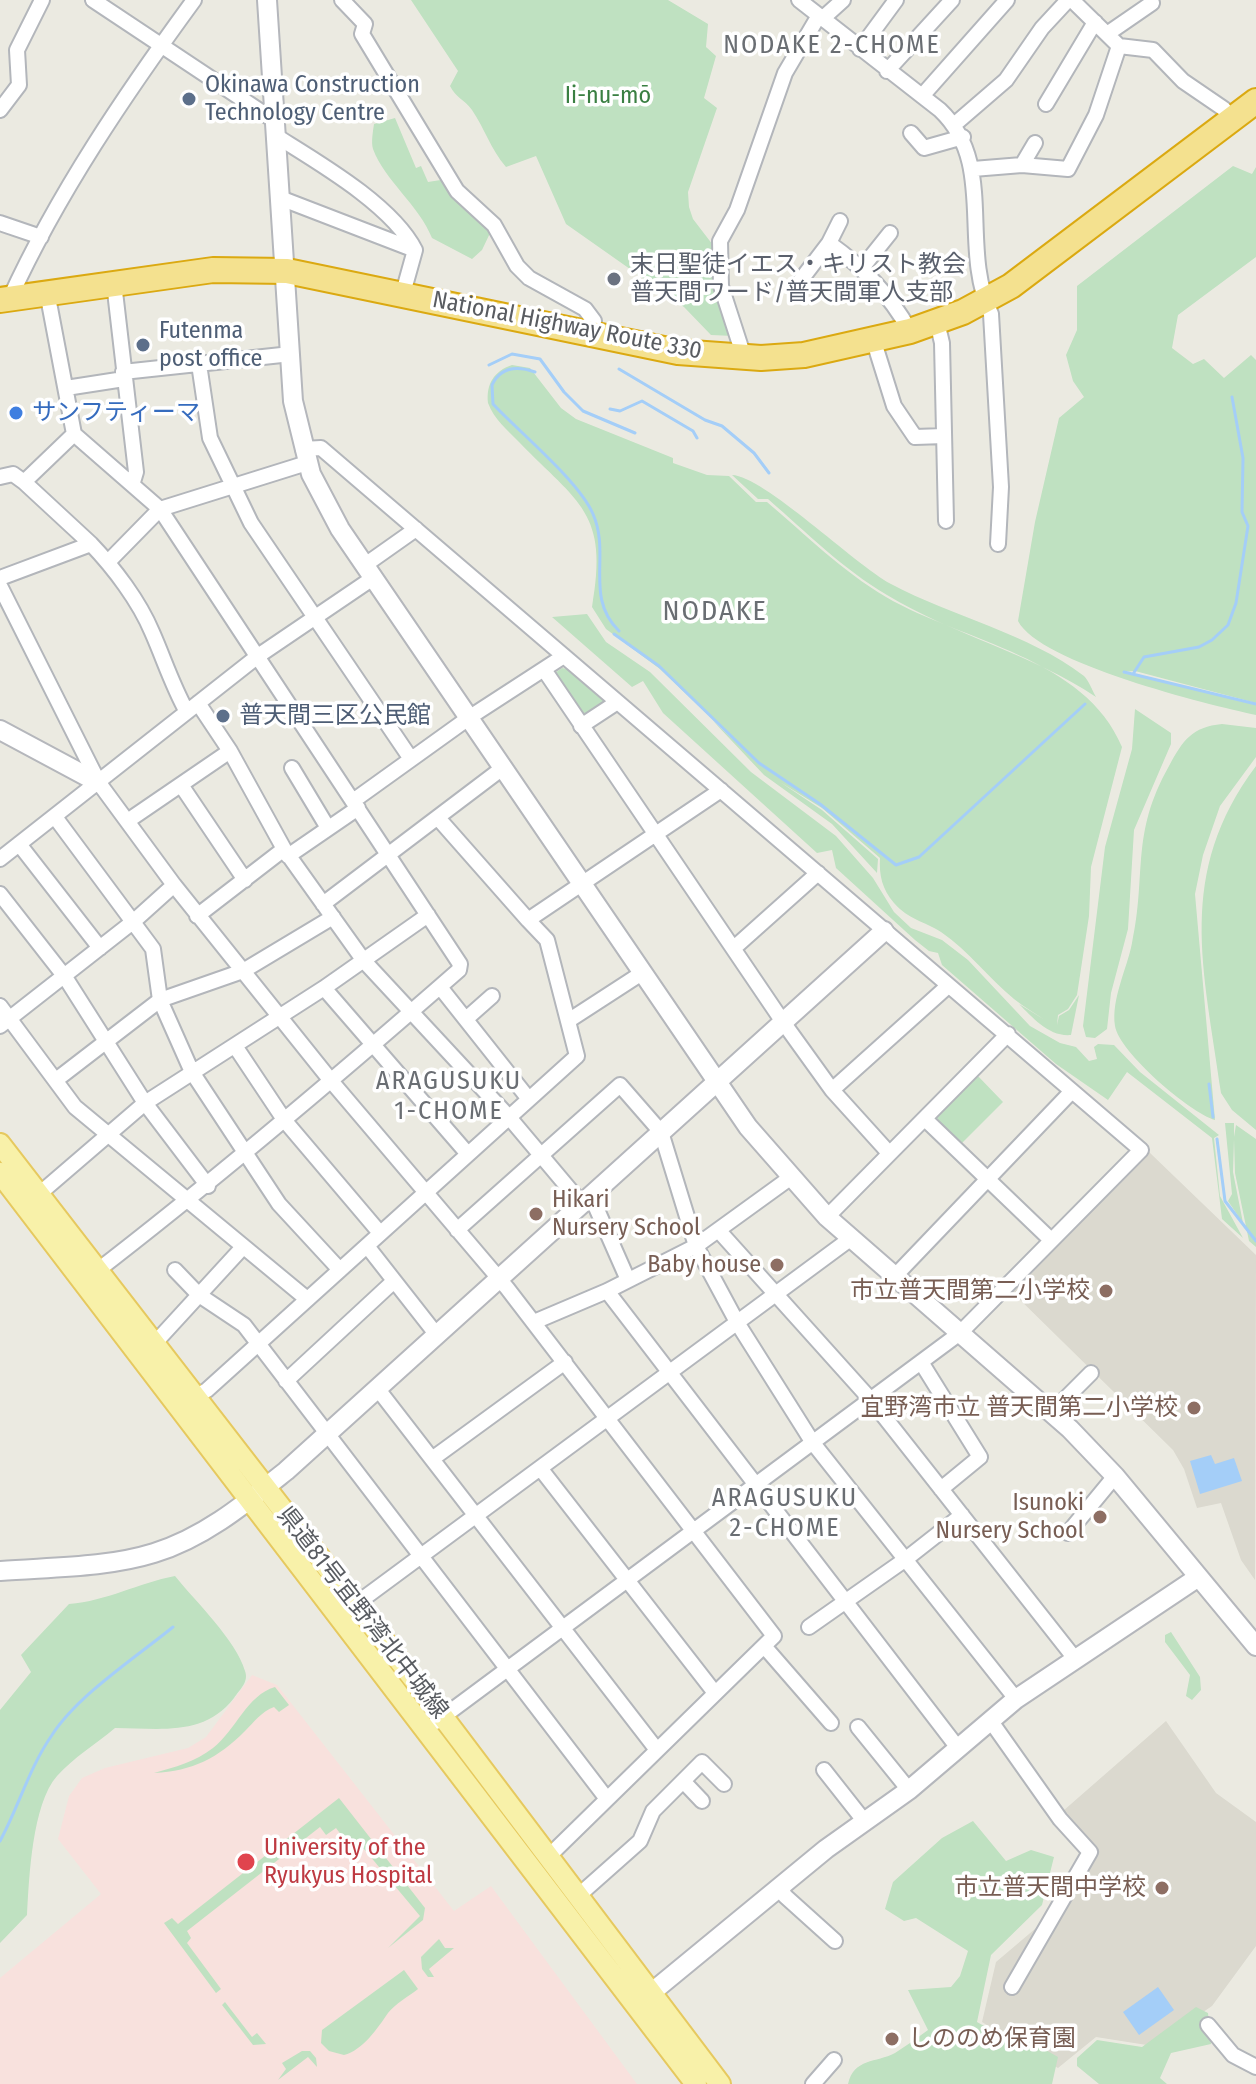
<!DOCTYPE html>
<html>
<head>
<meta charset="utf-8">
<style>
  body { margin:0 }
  canvas { display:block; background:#ebeae1 }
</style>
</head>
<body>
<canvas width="1256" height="2084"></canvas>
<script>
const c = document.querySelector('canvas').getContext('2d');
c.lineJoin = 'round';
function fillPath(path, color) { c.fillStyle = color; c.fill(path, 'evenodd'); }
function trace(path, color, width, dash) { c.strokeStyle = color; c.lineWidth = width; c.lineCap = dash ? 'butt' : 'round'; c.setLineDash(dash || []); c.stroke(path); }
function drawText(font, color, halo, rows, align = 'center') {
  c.font = font + ' "Fira Sans Condensed","Noto Sans JP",sans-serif'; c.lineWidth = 7; c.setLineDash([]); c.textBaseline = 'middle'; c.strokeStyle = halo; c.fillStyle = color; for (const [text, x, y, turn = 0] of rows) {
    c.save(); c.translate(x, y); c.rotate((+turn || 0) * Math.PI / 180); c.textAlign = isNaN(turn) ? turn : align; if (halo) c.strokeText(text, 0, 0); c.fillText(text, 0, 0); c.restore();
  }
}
const education = new Path2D(`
  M1149,1152L1256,1255L1255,1580L1241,1560L1221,1503L1197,1508L1184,1469L1173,1450L1009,1289Z
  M1166,1721L1216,1793L1256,1822V1946L1212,2006L1153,2046L1096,2037L1058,2068L982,2022L996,1962L1042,1923L1094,1854L1063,1811Z`);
const medical = new Path2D(`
  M252,1675L277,1685L454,1911L491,1886L637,2084H0V1978L101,1894L58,1839L69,1796L82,1778L105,1768L188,1748L206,1737Z`);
const green = new Path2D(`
  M411,0H668L708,24L706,47L716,56L704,98L717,108L688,192L689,207L693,219L716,249L734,336L711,335L684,307L566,224L536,156L506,167C490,148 485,129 472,110C464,99 456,98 450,86L458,71Z
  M395,118L416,168L421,166L428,182L447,179L492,229L482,250L472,259L432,238C419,205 385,181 373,149C371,142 373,131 374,124Z
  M1233,166L1252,174L1256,167V257L1178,315L1172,348L1193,364L1204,359L1224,378L1251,355L1256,360V703L1135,671L1122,672L1256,705V715C1209,705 1039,663 1018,621L1035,522L1059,418L1084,397L1073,381L1066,355L1077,330V286Z
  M512,365L530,368L561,408L576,419L673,458V463L707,475L729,476L756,502H767C806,535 842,571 886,597C963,642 1085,657 1122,747L1091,867L1089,916L1077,995L1068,1009L1058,1015L1057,1025L1059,1016L1069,1010L1079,995L1071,1035C1049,1037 1033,1018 1019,1004L1045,1020C1035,1013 1024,1007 1014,999C988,978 969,951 941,932C924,921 909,920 894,903C882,889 879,875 880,858L822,808L780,782L822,810L878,859L877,873L832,824L764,775L713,721L748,753L660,669L606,629L592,607C609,512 579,504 519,442C507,430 494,419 488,403C486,384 494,371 512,365Z
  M732,475C764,476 854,564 891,584C953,617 1028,633 1084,676C1089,681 1092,690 1096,697C1031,653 953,635 887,595C843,569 807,533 768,499H758Z
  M587,614L606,642L650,672L751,772L836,836L873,878L894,912L911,928L942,940L968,960L1030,1026L1060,1043L1076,1047L1089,1061L1097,1059L1094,1047L1098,1044L1114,1045L1140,1072L1219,1135L1214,1138L1220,1196L1243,1238L1222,1219L1212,1138L1127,1072L1108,1100L1056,1064L942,965L938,953L929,951L915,940L836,868L832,850L817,853L663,713L643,681L632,687L552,617Z
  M562,668L573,670L604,698V706L588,716L578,714L552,675Z
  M1135,709L1171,733V744L1134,830L1128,929L1111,993L1107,1029L1095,1038L1086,1037L1083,1026L1105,847L1132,749Z
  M1222,724L1256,728V757L1220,806L1203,855L1195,894L1215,1120C1190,1113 1119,1052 1115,1026C1111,999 1127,969 1132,943C1147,874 1130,835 1169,766C1183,740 1192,727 1222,724Z
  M1256,766V1130L1232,1110L1221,1093C1204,969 1175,874 1256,766Z
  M976,1074L1003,1102L962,1143L937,1121V1113Z
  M1225,1123H1234V1137L1236,1125L1256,1139V1247L1249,1241L1235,1173L1234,1139L1233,1172L1243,1223L1228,1201L1232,1194Z
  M175,1576C195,1601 236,1640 245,1671C249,1682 240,1689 234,1698C204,1737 159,1728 115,1728C96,1744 73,1758 57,1776C32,1804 29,1879 27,1915L0,1943V1710L31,1672L21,1655L69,1604C107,1601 138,1583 175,1576Z
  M1171,1632L1200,1677L1201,1690L1192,1700L1186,1696L1190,1675L1165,1642V1635Z
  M275,1687L289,1705L279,1712L274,1707C261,1712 254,1722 245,1731C218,1758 193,1771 154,1773C175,1767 195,1762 213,1748C236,1730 247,1695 275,1687Z
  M339,1798L425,1908L423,1920L388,1948L420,1916L364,1849L351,1848L336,1828L326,1835L320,1827L187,1931L191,1938L187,1943L221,1989L216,1993L164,1923L172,1918L178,1924Z
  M973,1821L1006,1861L1031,1850L1054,1857L1042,1905L991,1955L977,2022L1007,2039L1014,2032L1058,2057L1052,2084H848C854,2058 876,2063 895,2053C906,2046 917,2038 928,2030L908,1990L951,1987L960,1976L968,1951L916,1918L904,1921L885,1909L893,1882L942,1838Z
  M439,1939L445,1948H454L429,1969L434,1977H428L422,1969L421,1957Z
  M404,1970L418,1989C409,1996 395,2004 388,2013C377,2029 363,2050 344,2055L329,2051L321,2043L322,2030Z
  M225,2002L252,2037L257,2033L266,2044L253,2045L222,2005Z
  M1196,2007L1208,2013L1211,2044L1171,2053L1160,2078L1167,2084H1099L1077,2066V2058L1097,2040L1142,2047Z
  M302,2051H310L316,2058L317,2067L308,2057L278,2080L286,2069L282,2063Z`);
const water = new Path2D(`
  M1211,1455L1215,1464L1234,1458L1242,1481L1200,1494L1190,1461Z
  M1158,1987L1174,2010L1139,2035L1123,2012Z`);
const stream = new Path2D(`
  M489,365L512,354L540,359L564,392L583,411L635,433
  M619,369L705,420L722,426L754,453L769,473
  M535,372C518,366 501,366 492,385L493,404C519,432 579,481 593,514C611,555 584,597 619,631
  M610,409L620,411L642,401L693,431L697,438
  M614,634L659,666L759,763L820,804L896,865L919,857L1085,704
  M1124,672L1256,704
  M1133,674L1144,657L1199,647L1212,640L1228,625L1236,603L1248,526L1242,512L1243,458L1232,397
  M1209,1084L1213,1117
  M1217,1139L1225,1201L1256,1241
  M0,1841C19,1806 29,1768 52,1735C78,1695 135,1658 173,1627`);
const street = new Path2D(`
  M93,0L275,121
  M342,0L365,24L362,34L457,191L494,225L517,266L529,278L585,309L594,321L592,334
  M799,0L940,110C997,164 959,245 991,314L1001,487L998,544
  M1072,0L1119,46L1153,50L1183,81L1224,109L1232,120
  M822,19L843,0
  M1107,34L1152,3
  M860,49L896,0
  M887,71L952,0
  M922,96L1007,0
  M1046,104L1095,22
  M0,110L19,85L17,50L42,0
  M955,124L1006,80L1042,28L1068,0
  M911,133L924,148L963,137
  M276,136C319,163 392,205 415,250L403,293
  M1022,165L1035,143
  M973,169L1022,165L1068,169L1096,115L1119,46
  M280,198L415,250
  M840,221L829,243C864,268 889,294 910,331
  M0,223L41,237
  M862,268L890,233
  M114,283L136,472L133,482
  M797,285L829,243
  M47,292L74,434L160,509L460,964L459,970C339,1075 219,1177 93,1274
  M10,298C58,193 126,93 194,0
  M937,322L942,343L946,521
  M874,342L894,406L915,437L944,436
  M744,357L721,286L720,241L737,210L785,73L818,17
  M199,364L210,438L251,523L411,759
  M123,372L291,354
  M66,388L124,379
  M303,449L321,448L1141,1150L960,1333L436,1722
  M0,477L13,474L24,482L91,544
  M24,482L74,434
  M108,562L160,509L307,463
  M365,565L416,529
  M0,578L91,544C114,568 139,601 152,632C164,659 172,685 187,712
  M0,586L99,783L174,885L332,1082L507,1288L774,1636L548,1857
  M545,671L783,1022L832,1090L889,1153
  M198,703L230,751L284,849L364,961L508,1116L582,1204
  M581,726L616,703
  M292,768L328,828
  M181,785L245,880
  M353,801L470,717L564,656
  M55,817L153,949L160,1000L192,1072L279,1204L340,1270
  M438,818L528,920
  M129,820L230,751
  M19,844L100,948
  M288,856L358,808
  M0,859L258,656L373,578
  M0,894L65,977L145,1103L208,1186
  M323,904L504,767
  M197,916L284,849
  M734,948L818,873
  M440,987L528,1098
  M324,988L467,1153
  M0,1006L75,1107L307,1299
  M466,1019L492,996
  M568,1021L642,973
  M0,1026L134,921L174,885
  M235,1046L285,1121L380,1233
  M56,1080L160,1000L243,971L333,917
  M832,1090L948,986
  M925,1119L1051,1240
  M38,1195L145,1103L324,988L428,915
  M591,1196L628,1280
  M827,1217L1008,1034
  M457,1230L620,1085L661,1132L696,1246L738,1324L813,1443L1016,1699
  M719,1231L871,1400L1076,1660
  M367,1246L436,1334
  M175,1270L199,1295L244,1325L607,1799
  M895,1276L1072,1091
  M607,1291L958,1748
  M534,1322L607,1291L696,1246L790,1178
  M154,1344L243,1247
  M921,1362L980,1457L941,1489
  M286,1381L394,1281
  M377,1388L657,1750
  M195,1397L207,1390L577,1056L547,940L528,920L721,790
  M1052,1412L1091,1373
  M432,1459L565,1362
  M540,1468L715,1693
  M1068,1533L1115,1476
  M356,1604L850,1239
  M809,1627L906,1559L962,1515
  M764,1646L831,1723
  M990,1720L1060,1819L1090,1852L1012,1987
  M858,1727L909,1790
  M824,1770L865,1822
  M683,1781L702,1801
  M780,1886L785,1896L835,1941
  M578,1896L640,1841L653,1811L702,1762L724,1784
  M1208,2025L1233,2055L1256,2067
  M813,2084L834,2060`);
const secondary = new Path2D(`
  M267,0L293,401L311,474L340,529L748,1127L827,1217L1070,1429L1115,1476L1256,1646
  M0,730L99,783
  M0,1571C50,1567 106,1568 154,1553C204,1538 246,1503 286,1471L884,931
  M640,2002L826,1849L909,1790L1016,1699L1197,1578`);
const primary = new Path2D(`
  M0,1144L443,1717L720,2084
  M0,1173L696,2084`);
const highway = new Path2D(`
  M0,300L213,270L287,271L678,352L761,358L804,355L910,331L963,312L1011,286L1256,101`);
const markers = [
  [189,99,8,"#5c6f8a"],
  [614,279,8,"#6b7280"],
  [143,345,8,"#5c6f8a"],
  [16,413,8,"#3f7fe0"],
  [223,716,8,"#5c6f8a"],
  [536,1214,8,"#8d6e63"],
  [777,1265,8,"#8d6e63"],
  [1106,1291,8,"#8d6e63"],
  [1194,1408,8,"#8d6e63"],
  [1100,1517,8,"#8d6e63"],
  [246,1862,10,"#e0444e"],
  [1162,1888,8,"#8d6e63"],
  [892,2039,8,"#8d6e63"]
];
const serviceNames = [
  ["Okinawa Construction",205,85],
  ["Technology Centre",205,113],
  ["Futenma",159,331],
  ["post office",159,359],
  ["普天間三区公民館",239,716]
];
const parkNames = [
  ["Ii-nu-mō",608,96]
];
const worshipNames = [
  ["末日聖徒イエス・キリスト教会",630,265],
  ["普天間ワード/普天間軍人支部",630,293]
];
const streetNames = [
  ["National Highway Route 330",567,326,11],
  ["県道81号宜野湾北中城線",362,1613,52]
];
const shopNames = [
  ["サンフティーマ",32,413]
];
const educationNames = [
  ["Hikari",552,1200,"left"],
  ["Nursery School",552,1228,"left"],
  ["Baby house",761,1265],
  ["市立普天間第二小学校",1090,1291],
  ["宜野湾市立 普天間第二小学校",1178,1408],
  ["Isunoki",1084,1503],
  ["Nursery School",1084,1531],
  ["市立普天間中学校",1146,1888],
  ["しののめ保育園",908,2039,"left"]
];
const healthNames = [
  ["University of the",264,1848],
  ["Ryukyus Hospital",264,1876]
];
const neighbourhoodNames = [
  ["NODAKE 2-CHOME",832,46],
  ["ARAGUSUKU",449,1082],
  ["1-CHOME",449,1112],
  ["ARAGUSUKU",785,1499],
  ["2-CHOME",785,1529]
];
const quarterNames = [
  ["NODAKE",715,612]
];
fillPath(education, '#dbd9cf');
fillPath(medical, '#f8e1dd');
fillPath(green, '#bfe1c1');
fillPath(water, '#a4cef8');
trace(stream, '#a4cef8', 3);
trace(street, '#b3b6bb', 18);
trace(secondary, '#b5b7bc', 22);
trace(primary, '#e6c95f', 24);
trace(highway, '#dba911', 28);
trace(street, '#fff', 14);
trace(secondary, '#fff', 18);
trace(primary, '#f8f1a9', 20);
trace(highway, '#f4e18f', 24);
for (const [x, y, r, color] of markers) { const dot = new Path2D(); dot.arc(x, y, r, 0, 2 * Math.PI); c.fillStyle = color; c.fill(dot); trace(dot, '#fff', 3); }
drawText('24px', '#4e5e75', '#fff', serviceNames, 'left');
drawText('24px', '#3a7f42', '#fff', parkNames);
drawText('24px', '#5b616d', '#fff', worshipNames, 'left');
drawText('24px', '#595c61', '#fff', streetNames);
drawText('24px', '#366cbe', '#fff', shopNames, 'left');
drawText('24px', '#785e54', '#fff', educationNames, 'right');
drawText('24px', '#be3a42', '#fff', healthNames, 'left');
c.letterSpacing = '2px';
drawText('26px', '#6a6e73', '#fff', neighbourhoodNames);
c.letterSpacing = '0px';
c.letterSpacing = '2px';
drawText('28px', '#6a6e73', '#fff', quarterNames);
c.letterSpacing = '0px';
</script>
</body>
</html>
